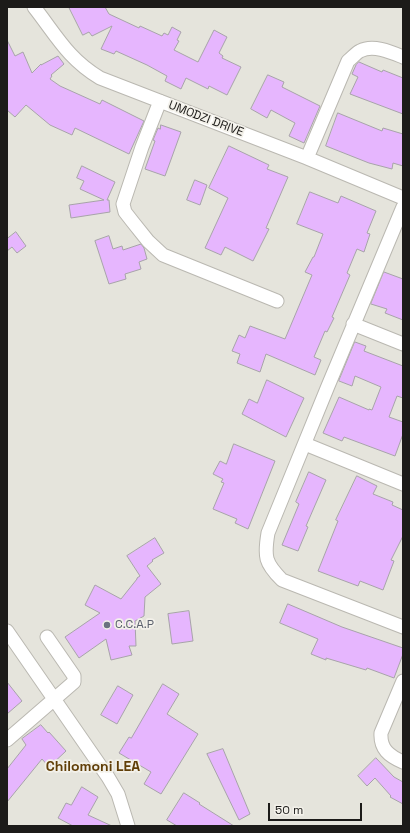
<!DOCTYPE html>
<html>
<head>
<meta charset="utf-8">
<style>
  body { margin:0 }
  #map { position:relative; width:410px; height:833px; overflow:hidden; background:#e5e4dc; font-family:"Space Grotesk",sans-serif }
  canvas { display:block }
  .frame { position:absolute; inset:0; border:8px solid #1c1b19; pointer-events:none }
  .scale { position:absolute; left:268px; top:803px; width:94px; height:18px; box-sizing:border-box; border:2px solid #1c1b19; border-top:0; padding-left:5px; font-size:12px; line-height:14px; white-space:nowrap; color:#1c1b19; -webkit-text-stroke:3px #f3f1ea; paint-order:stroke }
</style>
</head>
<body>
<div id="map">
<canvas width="410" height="833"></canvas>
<div class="frame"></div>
<div class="scale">50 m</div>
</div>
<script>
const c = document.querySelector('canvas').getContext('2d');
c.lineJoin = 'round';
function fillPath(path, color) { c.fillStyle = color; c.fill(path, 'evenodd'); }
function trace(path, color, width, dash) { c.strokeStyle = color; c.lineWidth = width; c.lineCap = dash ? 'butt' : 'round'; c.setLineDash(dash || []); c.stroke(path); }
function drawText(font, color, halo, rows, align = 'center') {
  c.font = font + ' "Space Grotesk",sans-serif'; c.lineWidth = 3.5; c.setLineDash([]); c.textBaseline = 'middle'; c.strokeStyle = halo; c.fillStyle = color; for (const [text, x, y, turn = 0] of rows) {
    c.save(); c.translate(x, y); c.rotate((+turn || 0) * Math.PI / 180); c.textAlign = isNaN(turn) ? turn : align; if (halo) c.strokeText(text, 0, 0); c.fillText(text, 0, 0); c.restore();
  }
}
const building = new Path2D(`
  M69,7H105L109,14L139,28L140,26L162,36L164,33L168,35L172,27L181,32L177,40L179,41L174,50L198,62L214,30L227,37L219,53L223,56L222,58L241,67L227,95L209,86L208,89L186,78L181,89L165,81L167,76L147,65L116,51L114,54L101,49L112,26L92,36L89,32L83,35Z
  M7,40L15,56L23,52L32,73L41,64V65L58,56L64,64L51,75L52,76L50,79L60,86L100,104L102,100L144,121L129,154L75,128L72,135L50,125L26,105L15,117L7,110Z
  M359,62L382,72L383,70L403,78V114L350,94L358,77L352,74L356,65Z
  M268,75L284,82L282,87L320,106L304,143L289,136L295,123L271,110L267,118L251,109Z
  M338,113L382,131L383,128L403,134V166L393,163L392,169L369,163L326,146Z
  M161,125L181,132L165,176L145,169L155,141L153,140L158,128L160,129Z
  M229,146L269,165L267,169L288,177L266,228L269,229L253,261L225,247L221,255L205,248L228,198L209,188Z
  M82,166L115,182L107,200H109L110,212L71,218L69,205L104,200L80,189L84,181L77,178Z
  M195,180L207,185L200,205L187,200Z
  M310,192L338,203L341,196L376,211L367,233L370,234L364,252L357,249L347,273L350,275L332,317L334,318L327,332L325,331L314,357L321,360L315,375L266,354L260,372L237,363L240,354L232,351L239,335L245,338L250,326L285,339L312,275L305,272L313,257H314L323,234L297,224Z
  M16,232L26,246L17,253L12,247L7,251V239Z
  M109,236L113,249L122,246L123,250L141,244L144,248L147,259L139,262L141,269L125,274L126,279L109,284L95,241Z
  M384,272L403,279V320L385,313L387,309L371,304Z
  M355,342L366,346L364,351L403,366V398L397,396L389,417L403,422V434L395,456L344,437L342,441L323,433L339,397L369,410V409L372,410L381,387L355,376L352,386L339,381Z
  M267,380L304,398L286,437L242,414L249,399L257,403Z
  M234,444L275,461L248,529L235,523L237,519L213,509L224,483L221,482L223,479L213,474L220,461L226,464Z
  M309,472L326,480L306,526L308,527L298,551L282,545L299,504L296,502Z
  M357,476L377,486L373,494L393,502L392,505L403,510V536L391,560L394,561L383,590L360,581L358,586L318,571L338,521L336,520Z
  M155,538L164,553L152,560L153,561L147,566L161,584L145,597L144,616L135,621L136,646H129L132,655L111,660L106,639L79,658L65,637L100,613L85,605L95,585L121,599L137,579V578L140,576L127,556Z
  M288,604L342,627L403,648V654L394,678L367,668L366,670L326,658V660L311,654L318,639L280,623Z
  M189,611L193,641L172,644L168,614Z
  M7,682L22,701L7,714Z
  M163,684L179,694L167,714L198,734L161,794L144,784L151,772L119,753L129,737L131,738Z
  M118,686L133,695L117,724L101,715Z
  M41,725L48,733L49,732L66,751L49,767L42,759L7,802V769L26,745L22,739Z
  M223,749L250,814L239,820L207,754Z
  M376,758L394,777L403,782V804L390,797L391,796L375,778L367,786L358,776Z
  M82,787L98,797L88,815L112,826H73L58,818L66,803L71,805Z
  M184,793L200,803L199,804L234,826H177L167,820Z`);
const minor = new Path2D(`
  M34,7C56,35 68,59 100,78L307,158L403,198
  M160,101L142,147L123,204L125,212L132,221L148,241L163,255L277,301
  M307,158L348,61C352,58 356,53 360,51C373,44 391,52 403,57
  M403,207L328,386L268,533C264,557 265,563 282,580L403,627
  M353,324L403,344
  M305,444L403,484
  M7,631L108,777L118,794L128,826
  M403,681L381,733C380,749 389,756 403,762
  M7,740L74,682V676L47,637`);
const markers = [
  [107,625,4,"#6b7280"]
];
const streetNames = [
  ["UMODZI DRIVE",206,119,21]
];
const worshipNames = [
  ["C.C.A.P",115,625]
];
const quarterNames = [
  ["Chilomoni LEA",93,767]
];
fillPath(building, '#e6b6fe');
trace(building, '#a7a3a9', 1);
trace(minor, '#bab8b1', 15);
trace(minor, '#fff', 13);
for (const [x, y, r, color] of markers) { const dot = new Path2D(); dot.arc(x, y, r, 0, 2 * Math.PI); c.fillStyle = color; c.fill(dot); trace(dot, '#f3f1ea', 1.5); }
drawText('12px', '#1c1b19', '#f3f1ea', streetNames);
drawText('12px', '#5b616d', '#f3f1ea', worshipNames, 'left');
drawText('bold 14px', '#603e07', '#f3f1ea', quarterNames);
</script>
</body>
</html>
